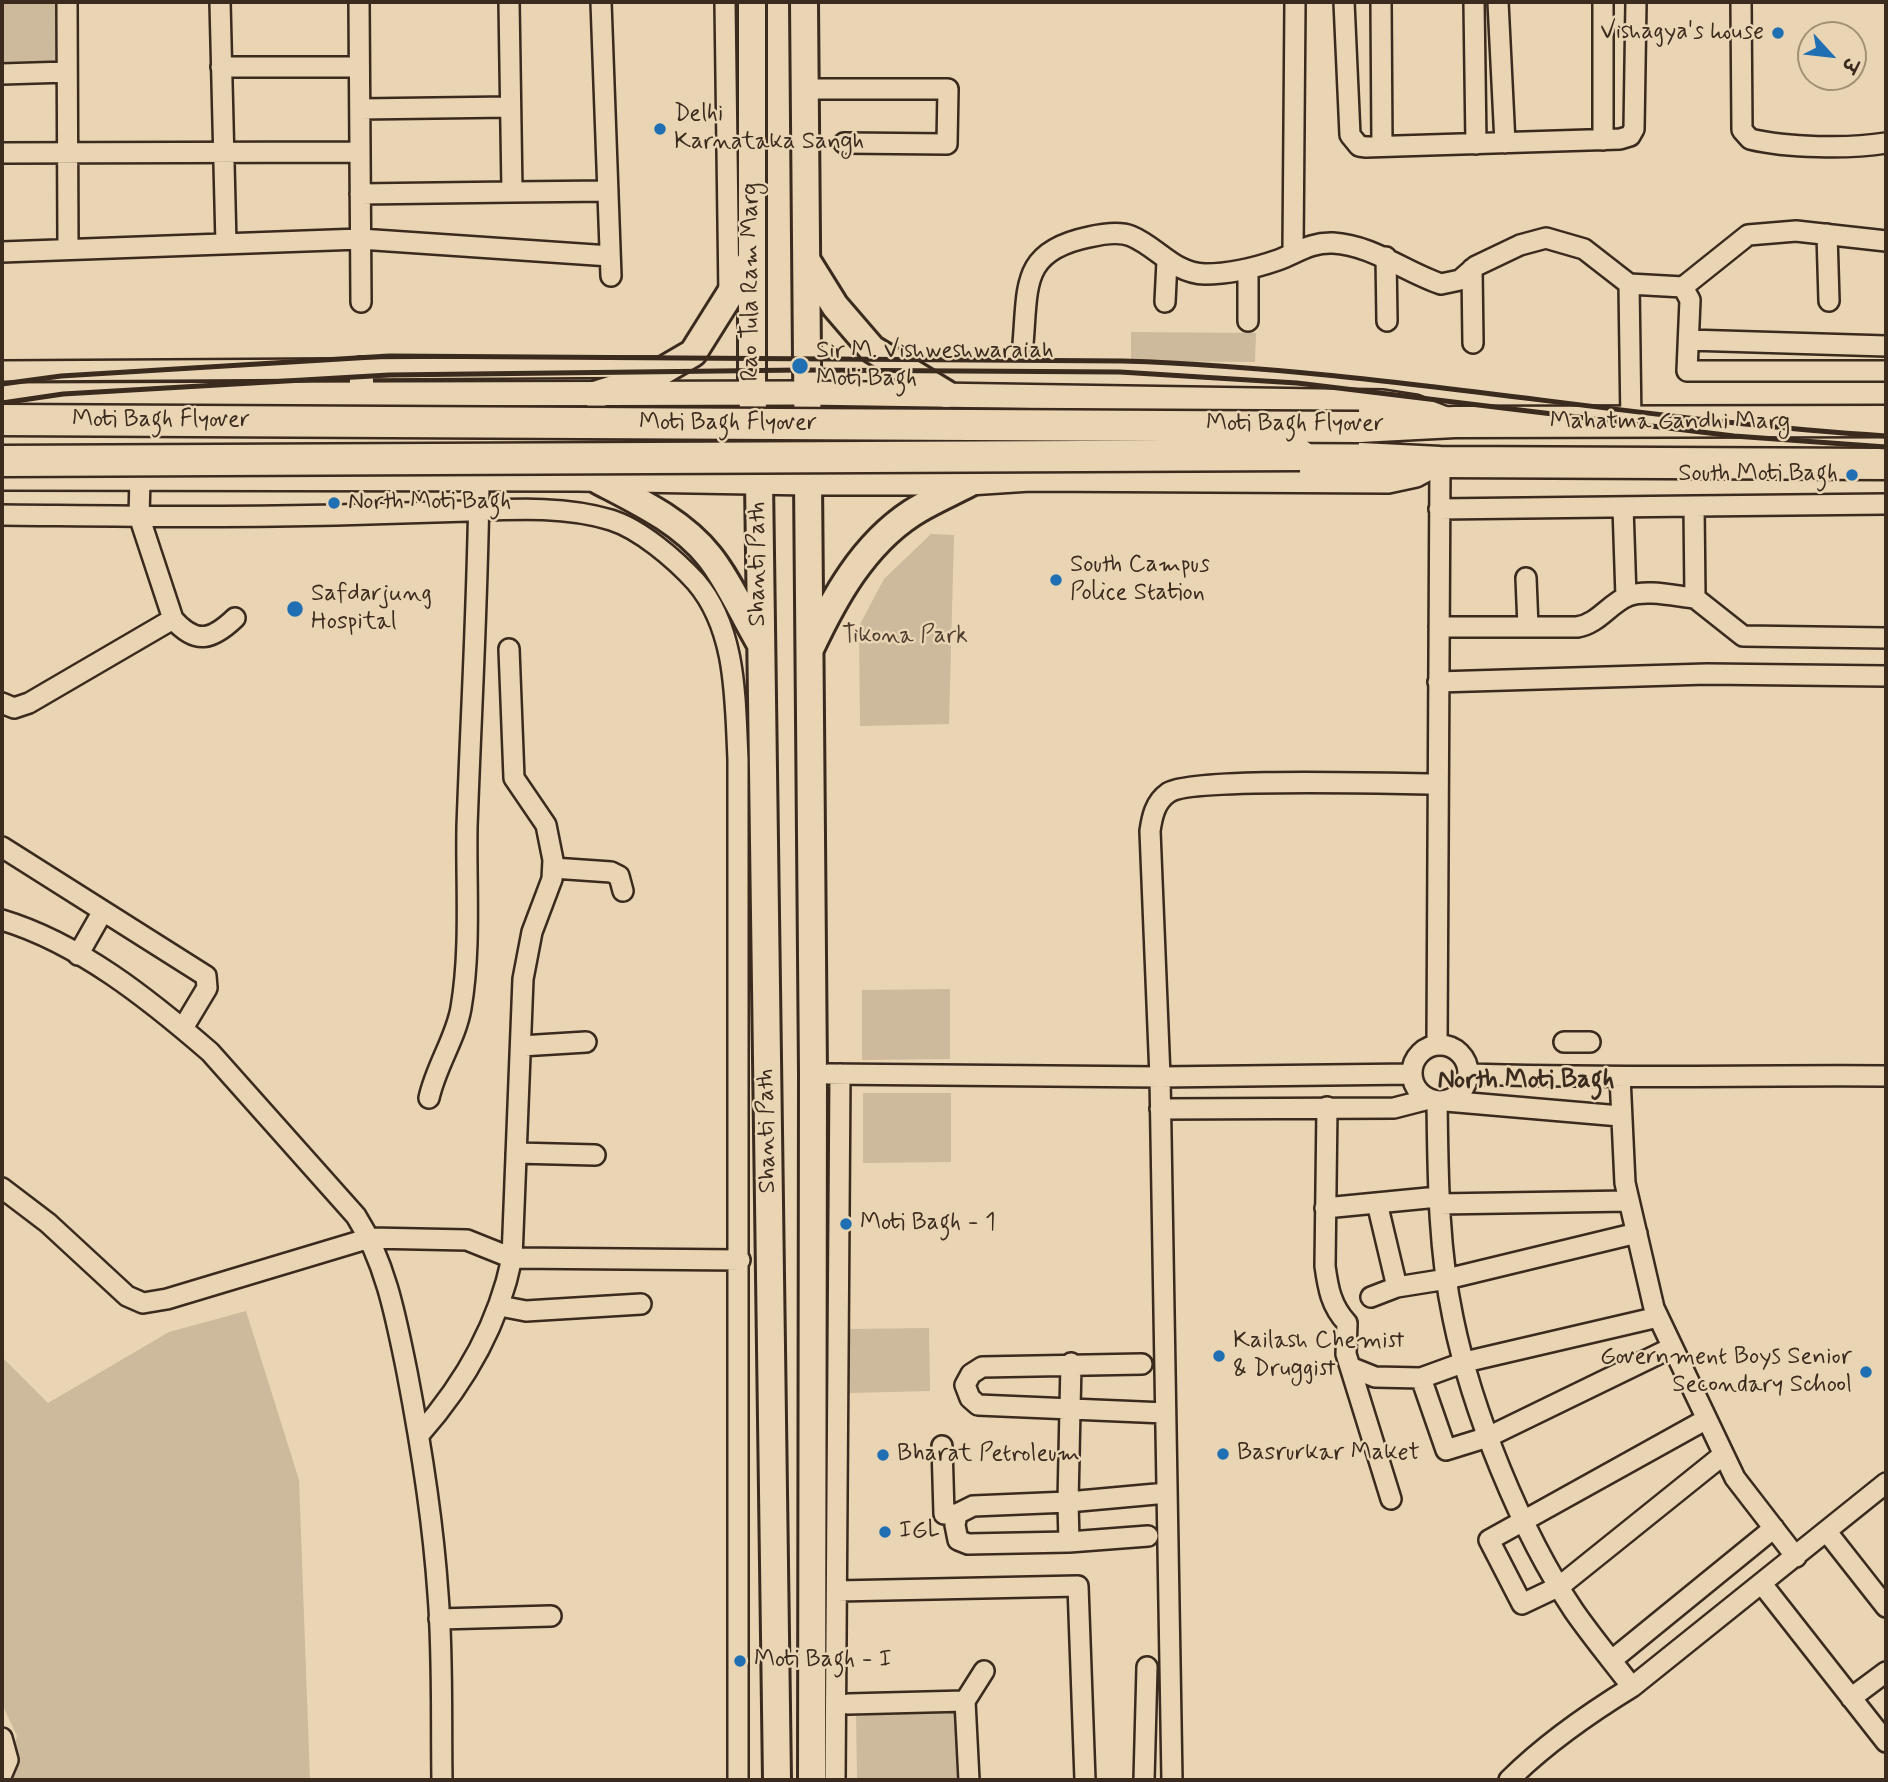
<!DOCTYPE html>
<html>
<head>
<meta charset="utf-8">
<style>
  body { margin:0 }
  #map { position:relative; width:1888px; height:1782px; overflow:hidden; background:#e9d5b3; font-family:Mynerve,"Playpen Sans Deva",sans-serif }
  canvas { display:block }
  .frame { position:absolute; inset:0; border:4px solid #3b2a1e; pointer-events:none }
  .north { position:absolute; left:1797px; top:21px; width:70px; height:70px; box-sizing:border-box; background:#e9d5b3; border:2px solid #a39177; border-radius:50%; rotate:117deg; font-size:19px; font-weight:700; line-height:28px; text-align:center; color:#3b2a1e }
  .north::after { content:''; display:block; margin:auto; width:24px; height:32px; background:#1f6fb2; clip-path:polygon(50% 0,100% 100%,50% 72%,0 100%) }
</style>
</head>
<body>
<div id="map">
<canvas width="1888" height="1782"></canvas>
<div class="frame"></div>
<div class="north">उ</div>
</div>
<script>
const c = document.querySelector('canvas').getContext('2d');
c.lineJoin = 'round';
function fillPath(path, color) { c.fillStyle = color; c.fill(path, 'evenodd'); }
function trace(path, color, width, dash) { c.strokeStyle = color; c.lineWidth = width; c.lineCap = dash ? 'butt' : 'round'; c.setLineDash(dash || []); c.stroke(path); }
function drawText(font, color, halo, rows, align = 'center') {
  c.font = font + ' Mynerve,sans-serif'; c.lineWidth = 5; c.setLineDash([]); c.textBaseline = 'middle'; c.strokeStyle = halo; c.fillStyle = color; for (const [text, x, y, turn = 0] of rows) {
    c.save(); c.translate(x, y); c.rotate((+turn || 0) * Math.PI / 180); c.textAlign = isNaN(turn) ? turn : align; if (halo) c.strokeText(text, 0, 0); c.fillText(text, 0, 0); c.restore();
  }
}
const green = new Path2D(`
  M2,2H60V67L2,68Z
  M1131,332L1256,333L1255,362L1131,361Z
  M931,534L954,535L949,724L860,726L859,626L884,579Z
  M950,989V1059L862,1060V990Z
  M863,1093H951V1162L863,1163Z
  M246,1311L299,1480L310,1780H5L17,1736L2,1704V1357L48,1403L169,1332Z
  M929,1328L930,1391L849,1393V1329Z
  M957,1711L958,1780H857L856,1712Z`);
const minor = new Path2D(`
  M67,2L68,249
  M220,2L226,244
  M359,2L361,302
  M509,2L512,192L608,191
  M601,2L611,276
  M725,2L729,297
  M1344,2L1350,135L1359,146L1366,147L1620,139L1630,136L1634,129L1636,2
  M1381,2L1382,146
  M1474,2L1476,144
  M1498,2L1505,143
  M1603,2V140
  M1741,2L1742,130L1750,139C1787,148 1849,149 1886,143
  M221,67H359
  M2,74L67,72
  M804,89H948L947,144L844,143
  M360,109L510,107
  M2,153L360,152
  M360,194L512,192
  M1827,234L1829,301
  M1293,251L1295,2
  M2,252L360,239L610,256
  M1386,257L1387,321
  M1472,269L1473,343
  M1629,284L1631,423
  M1683,287L1748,235L1796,231L1886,241
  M1165,302L1167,261
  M1248,321V270
  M1689,340L1886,346
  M1023,344C1028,285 1021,251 1089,237C1102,234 1119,231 1131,236C1158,247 1173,273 1205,274C1230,274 1255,268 1278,260C1297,253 1311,242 1333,243C1372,245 1405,272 1441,284L1460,280L1476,266L1520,245L1546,238L1584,249L1629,284L1683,287L1690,300L1687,371H1886
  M2,371L667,367
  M140,479L139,516L173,619C196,645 212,640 235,618
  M1694,506L1886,504
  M1623,507L1626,597
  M2,515C113,516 224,518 336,515C380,514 424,512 468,511C515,509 565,506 611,520C640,529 675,559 696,582C737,630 735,700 738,759V1780
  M1526,578L1528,627
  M1695,598L1743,636L1886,638
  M1439,627H1577C1598,624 1609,604 1628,596C1646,589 1675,596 1695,598L1694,506L1439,509
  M1438,682L1707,674L1886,676
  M2,703L14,708L29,703L173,619
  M2,847L206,976L207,988L183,1028
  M553,868L611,872L619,876L623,891
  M2,920C79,943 150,1000 210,1052L356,1216C386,1263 396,1318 407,1372C421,1445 433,1520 438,1594C443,1655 441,1718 442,1780
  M78,955L103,911
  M1564,1042H1590
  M1412 1073a28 28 0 1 1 56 0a28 28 0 1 1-56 0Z
  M1437,1045L1440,462
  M521,1046L586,1042
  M828,1074L1160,1077L1412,1074
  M1469,1074C1608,1079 1747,1075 1886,1076
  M1620,1077L1625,1183L1654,1308L1735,1478L1796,1557
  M429,1098C436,1066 456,1038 461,1008C471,949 466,887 467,827C471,712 478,597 479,481
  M1437,1101C1438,1174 1438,1247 1453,1318C1472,1411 1521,1532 1574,1611C1592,1637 1613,1662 1632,1687
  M1446,1101L1620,1116
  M1327,1107L1325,1266C1328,1288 1331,1306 1347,1323L1346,1354L1391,1499
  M1160,1109L1394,1108L1429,1099
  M516,1153L595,1155
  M2,1188L48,1223L127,1296L143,1303L167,1299L370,1238L467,1240L512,1258L740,1260
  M1439,1204L1629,1201
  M1325,1208L1438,1197
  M1397,1287L1447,1279L1637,1233
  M1371,1297L1397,1287L1377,1203
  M500,1306L526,1311L641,1304
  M1658,1317L1465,1362L1421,1378L1446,1450L1488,1437L1671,1348
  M1071,1363L1068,1502L973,1506L957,1514L955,1525L958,1540L968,1544L1069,1542L1148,1536
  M1142,1364L982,1367L971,1374L965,1385L970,1398L978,1405L1165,1413
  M1350,1367L1375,1377L1421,1378
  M1705,1420L1489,1540L1522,1604L1560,1586L1723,1455
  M419,1435C465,1383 498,1326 512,1258L523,979L532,932L552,879L553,860L546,825L514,778L509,649
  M942,1446L944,1514H957
  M1827,1532L1886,1607
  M1069,1542L1068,1502L1167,1493
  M1762,1584L1886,1742
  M837,1591L1078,1586L1085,1780
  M439,1619L551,1616
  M1612,1660L1774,1528
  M1851,1698L1886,1672
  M848,1704L965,1701
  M2,1738L8,1760L2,1774
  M835,1780L840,1074
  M969,1780L965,1701L984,1671
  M1144,1780L1147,1667
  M1172,1780L1160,1077L1150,831C1152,817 1155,802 1168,793C1190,777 1397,784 1437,784
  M1509,1780C1546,1743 1588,1714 1632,1687L1886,1483`);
const tertiary = new Path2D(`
  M361,369L362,394
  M2,395L807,393L1383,402L1415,407L1448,420
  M2,478L578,479L808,483H969L1030,479L1388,481L1416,475L1440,462`);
const secondary = new Path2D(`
  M752,2V395L759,481L777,1780
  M804,2L813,1074L812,1780
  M807,261L835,306L872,349L946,394
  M595,395L652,377L693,353L752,259
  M598,480C638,501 681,521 709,556C729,581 743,614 759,641
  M810,649C834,598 863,545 912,513C929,502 950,493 969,483`);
const primary = new Path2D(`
  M1359,427L1455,422L1886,421
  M1300,455L1440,462L1886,464`);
const rail = new Path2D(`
  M2,384L61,376L389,356L1123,361C1379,369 1631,420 1886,436
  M2,403L63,394L389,375L801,370L1120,372L1297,383L1734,436L1886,447`);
const primaryBridge = new Path2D(`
  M2,420L1359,427
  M2,461L1300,455`);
const markers = [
  [1778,33,7,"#1f6fb2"],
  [660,129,7,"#1f6fb2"],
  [800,366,9,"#1f6fb2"],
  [1852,475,7,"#1f6fb2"],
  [334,503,7,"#1f6fb2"],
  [1056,580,7,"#1f6fb2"],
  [295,609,9,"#1f6fb2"],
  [846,1224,7,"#1f6fb2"],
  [1219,1356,7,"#1f6fb2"],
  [1866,1372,7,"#1f6fb2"],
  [1223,1454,7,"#1f6fb2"],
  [883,1455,7,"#1f6fb2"],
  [885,1532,7,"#1f6fb2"],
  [740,1661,7,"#1f6fb2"]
];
const poiNames = [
  ["Vishagya's house",1764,33,"right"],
  ["Delhi",674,115],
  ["Karnataka Sangh",674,143],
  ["Sir M. Vishweshwaraiah",816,352],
  ["Moti Bagh",816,380],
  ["South Moti Bagh",1838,475,"right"],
  ["North Moti Bagh",348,503],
  ["South Campus",1070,566],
  ["Police Station",1070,594],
  ["Safdarjung",311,595],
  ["Hospital",311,623],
  ["Moti Bagh - 1",860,1224],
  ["Kailash Chemist",1233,1342],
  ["& Druggist",1233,1370],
  ["Government Boys Senior",1852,1358,"right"],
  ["Secondary School",1852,1386,"right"],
  ["Basrurkar Maket",1237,1454],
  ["Bharat Petroleum",897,1455],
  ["IGL",899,1532],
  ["Moti Bagh - I",754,1661]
];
const streetNames = [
  ["Rao Tula Ram Marg",752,282,-90],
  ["Moti Bagh Flyover",161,421],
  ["Mahatma Gandhi Marg",1670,423],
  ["Moti Bagh Flyover",728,424],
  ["Moti Bagh Flyover",1295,425],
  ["Shanti Path",759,564,-90],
  ["Shanti Path",768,1131,-91]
];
const parkNames = [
  ["Tikona Park",905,637]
];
const neighbourhoodNames = [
  ["North Moti Bagh",1526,1082]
];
fillPath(green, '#cdb99b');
trace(minor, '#3b2a1e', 24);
trace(tertiary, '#3b2a1e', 28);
trace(secondary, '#3b2a1e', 32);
trace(primary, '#3b2a1e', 35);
trace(minor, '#e9d5b3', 19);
trace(tertiary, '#e9d5b3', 23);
trace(secondary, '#e9d5b3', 26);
trace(primary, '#e9d5b3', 30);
trace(rail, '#3b2a1e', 5);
trace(primaryBridge, '#3b2a1e', 35, []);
trace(primaryBridge, '#e9d5b3', 30);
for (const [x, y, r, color] of markers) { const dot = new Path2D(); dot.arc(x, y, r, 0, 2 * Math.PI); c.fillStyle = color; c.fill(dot); trace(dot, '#e9d5b3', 2.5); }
drawText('24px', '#3b2a1e', '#e9d5b3', poiNames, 'left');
drawText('24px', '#3b2a1e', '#e9d5b3', streetNames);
drawText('24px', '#513f31', '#e9d5b3', parkNames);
drawText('bold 26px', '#3b2a1e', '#e9d5b3', neighbourhoodNames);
</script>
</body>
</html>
